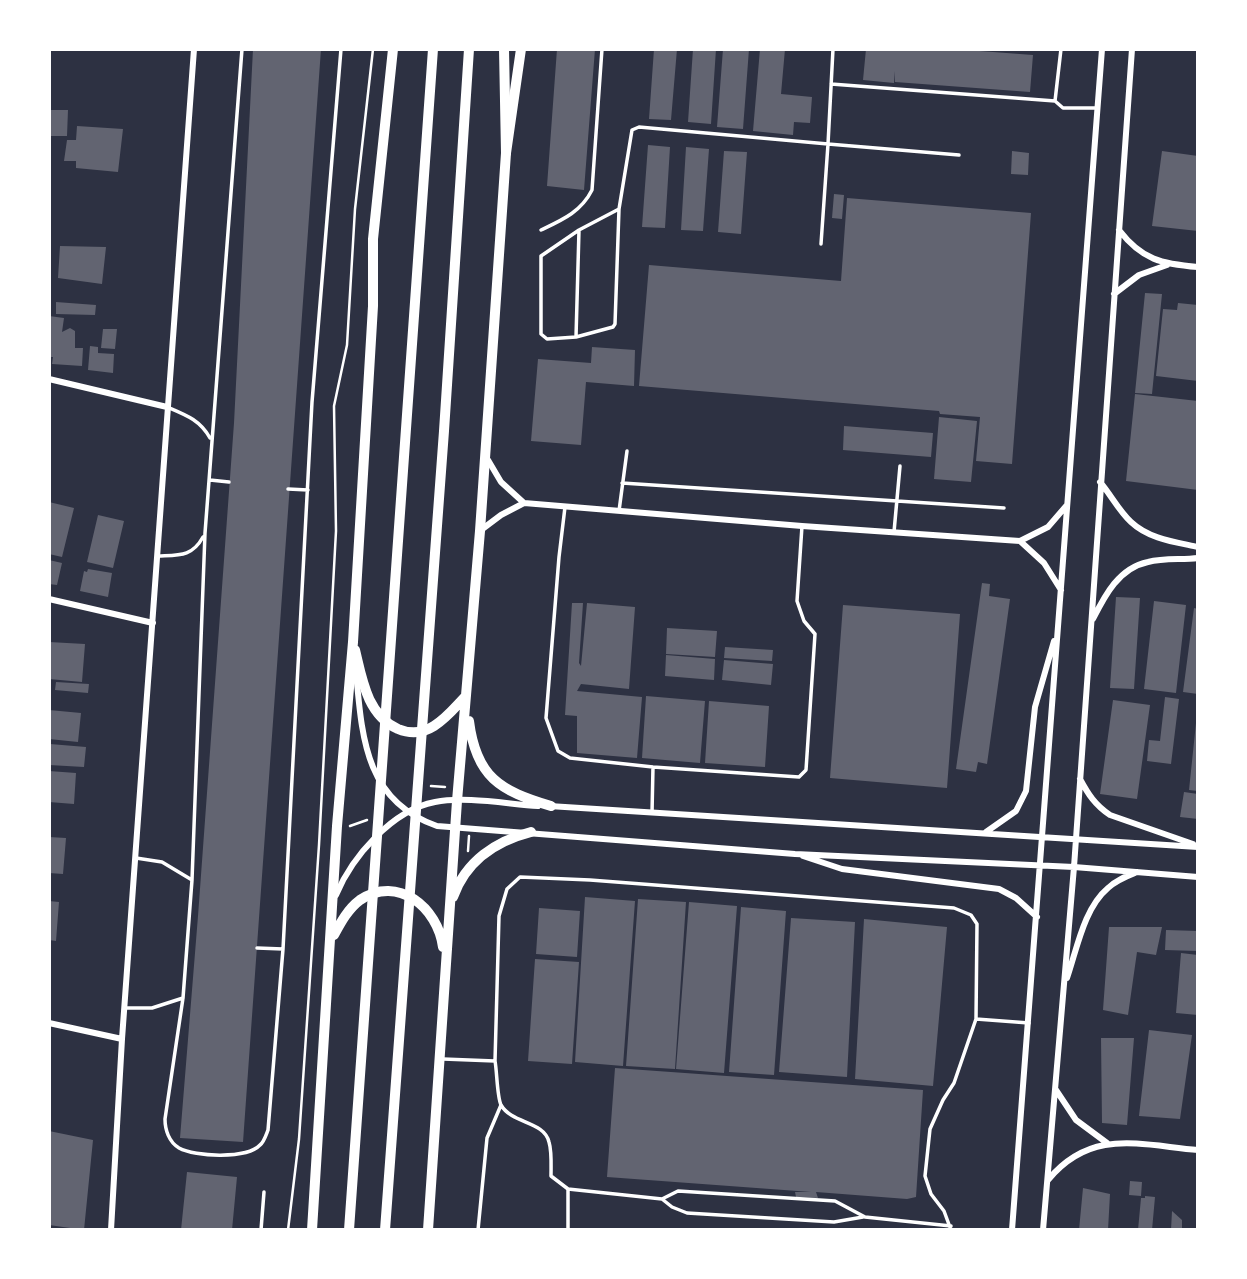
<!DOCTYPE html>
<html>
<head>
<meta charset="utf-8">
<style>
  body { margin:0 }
  #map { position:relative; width:1247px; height:1279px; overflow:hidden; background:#2d3142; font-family:"Nunito Sans",sans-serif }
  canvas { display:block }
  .frame { position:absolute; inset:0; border:51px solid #fff; pointer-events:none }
</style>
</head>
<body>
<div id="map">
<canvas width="1247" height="1279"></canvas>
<div class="frame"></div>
</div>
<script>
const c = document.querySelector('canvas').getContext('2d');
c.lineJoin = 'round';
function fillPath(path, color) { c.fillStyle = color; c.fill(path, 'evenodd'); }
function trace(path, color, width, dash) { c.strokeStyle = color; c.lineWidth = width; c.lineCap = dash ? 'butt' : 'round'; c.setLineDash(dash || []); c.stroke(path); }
const building = new Path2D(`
  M253,49H321L243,1142L180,1138L198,916L234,423Z
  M557,49H595L584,190L547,186Z
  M654,49H677L671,120L649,119Z
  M693,49H716L711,124L688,122Z
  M723,49H749L743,129L717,127Z
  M760,49H785L781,94L812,97L810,123L794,122L793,135L753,131Z
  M866,49H953L1033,55L1030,92L895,82V71L894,83L863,80Z
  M51,110H68L67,136H50Z
  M77,126L123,129L118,172L76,168V161H64L67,140H76Z
  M648,145L670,147L665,228L642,227Z
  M686,147L709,149L703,231L681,230Z
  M724,151L747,152L741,234L718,232Z
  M1012,151L1029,153L1028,175L1011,174Z
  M1162,151L1198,156V231L1152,226Z
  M834,194L844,195L842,219L832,218Z
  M847,198L1031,213L1012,464L976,461L980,417L940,414L939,411L639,386L649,265L841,281Z
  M60,246L106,247L102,284L58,278Z
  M1145,293L1162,294L1152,394L1135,393Z
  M56,302L96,305L95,315L56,314Z
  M1178,303L1198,305V381L1156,376L1163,309L1177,310Z
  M49,316L64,318L62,332L70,328L75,331V348H83L82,366L52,364L53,357H49Z
  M103,329H117L115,349L101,348Z
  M90,346L98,347V353L114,354L113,373L88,370Z
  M592,347L635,350L634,386L586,382L581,445L531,441L538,359L591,363Z
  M1135,394L1198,401V490L1126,481Z
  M939,417L977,421L971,482L934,479Z
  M844,426L933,433L931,457L843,450Z
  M49,502L74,508L62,557L49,554Z
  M98,515L124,521L113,568L87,562Z
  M49,560L62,563L57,585L49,584Z
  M88,569L112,573L108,597L80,591L84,571L87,572Z
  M982,583L990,584L989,596L1010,599L987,764L978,762L976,772L956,769Z
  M1116,597L1140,598L1134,689L1110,688Z
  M1154,601L1186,605L1176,693L1144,689Z
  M572,603H583L579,663L581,666L587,603L635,607L629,689L581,684L577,691L642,697L637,758L577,753V716L565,715Z
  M843,605L960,614L947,788L830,778Z
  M1194,608L1198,609V694L1183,692Z
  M667,628L717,631L715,657L666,654Z
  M49,642L85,644L82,682L49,679Z
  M725,647L773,650L772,661L724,658Z
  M666,655L715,659L714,680L665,676Z
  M724,660L773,664L771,685L722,680Z
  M56,682L89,684L88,693L55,690Z
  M646,696L705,701L700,763L642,758Z
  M1165,697L1179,699L1171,764L1147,761L1149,740L1160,741Z
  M1113,700L1150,705L1137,799L1100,794Z
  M709,701L769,706L765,767L705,763Z
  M49,710L81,713L78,742L49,739Z
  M1196,723H1198V791L1189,790Z
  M50,744L86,747L84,767L49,765Z
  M49,771L76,773L74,804L49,802Z
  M1184,792L1198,794V819L1180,817Z
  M49,837L66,838L63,874L49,873Z
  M585,897L635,901L623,1066L575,1062Z
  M638,899L686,902L675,1069L626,1066Z
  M49,901L59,902L56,941L49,940Z
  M689,902L737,906L724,1073L676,1069Z
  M741,907L786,911L774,1075L729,1072Z
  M539,908L580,911L577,957L536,954Z
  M791,918L855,922L847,1077L779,1072Z
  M864,919L947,927L933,1086L855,1079Z
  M1109,927H1162L1156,955L1137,952L1128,1015L1103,1010Z
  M1166,930L1198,931V951L1165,950Z
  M1181,953L1198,955V1015L1176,1013Z
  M535,959L579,962L572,1064L528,1061Z
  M1149,1030L1192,1035L1180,1119L1139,1116Z
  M1101,1038H1134L1127,1125L1102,1123Z
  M615,1068L923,1090L916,1197L907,1199L816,1192L818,1198L796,1197L795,1192H811L607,1177Z
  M49,1131L93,1140L84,1230L49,1225Z
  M187,1172L237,1177L232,1230H181Z
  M1130,1181L1142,1182L1141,1196L1129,1195Z
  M1083,1188L1110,1194L1108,1230H1079Z
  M1145,1196L1155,1197L1152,1230H1138L1141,1198H1145Z
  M1172,1211L1182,1220V1230H1171Z`);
const path = new Path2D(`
  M431,786L445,787
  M350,826L367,820
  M468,851L469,836
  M288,1230L299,1139L319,845L336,531L334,406L347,345L355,209L373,49`);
const service = new Path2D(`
  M242,49L205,533L192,880L183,998L165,1119C165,1130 169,1142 179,1148C195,1157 247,1159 260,1145C264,1142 266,1135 268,1130L283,949L312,402L341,49
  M1061,49L1055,101L1063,108H1097
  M831,84L1055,101
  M541,230C562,220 581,212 592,190L602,49
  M579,230L576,337L547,339L541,334V256L579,230L619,209L632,130L639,127L828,144L833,49
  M821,244L828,144L959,155
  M576,337L613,327L615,324L619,209
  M167,407C186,415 200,420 210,438
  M210,480L229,482
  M622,483L1004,508
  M288,489L308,490
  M565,507L559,557L546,718L558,751L570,758L653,767L799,777L806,770L815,634L804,621L797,601L802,526
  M619,511L627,451
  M894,532L900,466
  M158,556C179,555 192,557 203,537
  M652,813L653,767
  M136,858L162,862L192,880
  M257,948L283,949
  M125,1008H152L183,998
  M976,1019L1029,1023
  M443,1059L495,1061L499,916L507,889L520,877L590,880L954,908L971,915L977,924L976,1019L954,1083L943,1100L930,1129L925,1176L931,1194L944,1211L951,1230
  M495,1061C497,1071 497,1097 501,1105C512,1124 544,1121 549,1142C552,1152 551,1165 551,1176L568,1189L662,1199L678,1191L835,1201L865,1217L951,1226
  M662,1199L672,1207L687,1213L834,1222L863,1217
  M261,1230L264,1192
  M478,1230L487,1138L501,1105
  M568,1230V1189`);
const minor = new Path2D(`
  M1119,230C1142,260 1162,264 1198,267
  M1114,294L1139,275L1167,265
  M49,379L167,407
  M488,460L501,482L524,503
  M1100,482C1111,495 1119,511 1131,522C1149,539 1175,542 1198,547
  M481,530L501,515L524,503L802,526L1020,541L1048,527L1067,505
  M1020,541L1044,563L1061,590
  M49,599L153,623
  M1093,619C1105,595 1119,568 1148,562C1164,558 1182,560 1198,558
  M356,672C362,737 365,801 437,826L795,854L1074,867L1198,877
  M1080,779C1088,794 1095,805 1110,815L1193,844
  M549,806L1198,847
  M986,832L1016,811L1026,791L1035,707L1054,641
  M803,856L842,869L999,889L1016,898L1037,917
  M336,895C352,857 392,810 435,802C465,796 507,804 538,806
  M1067,978C1077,949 1084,908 1108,888C1116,880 1127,876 1137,872
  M49,1023L122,1039
  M1056,1090L1076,1120L1107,1143
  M1048,1180C1091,1128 1139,1145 1198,1150
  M111,1230L122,1039L194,49
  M1012,1230L1102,49
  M1043,1230L1074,867L1132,49`);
const primary = new Path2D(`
  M355,650C362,679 367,715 398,729C410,734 423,733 434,726C447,718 456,706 466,696
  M469,721C476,777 500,791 551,806
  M453,897C466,861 496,841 531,832
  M334,935C341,922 348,909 360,900C398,874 438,908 443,947
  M312,1230L337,826L353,642L373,306V239L393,49
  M428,1230L457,801L480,531L506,153L521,49`);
const trunk = new Path2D(`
  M504,49L506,153
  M349,1230L433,49
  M385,1230L444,431L469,49`);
fillPath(building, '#626471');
trace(path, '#fff', 2.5);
trace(service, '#fff', 3.5);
trace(minor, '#fff', 6);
trace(primary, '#fff', 10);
trace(trunk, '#fff', 10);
</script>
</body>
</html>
